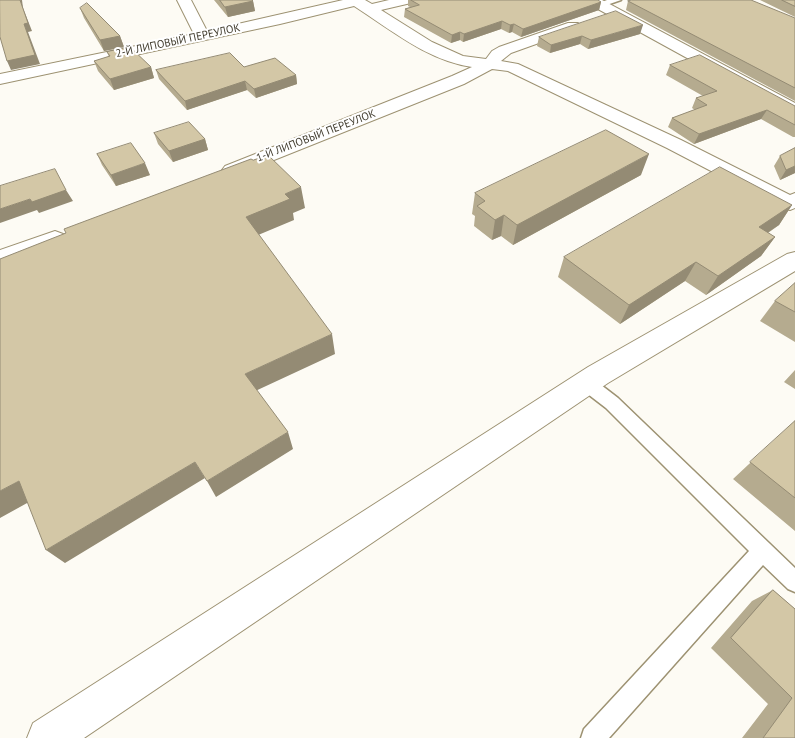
<!DOCTYPE html>
<html>
<head>
<meta charset="utf-8">
<style>
  body { margin:0 }
  canvas { display:block; background:#fdfbf4 }
</style>
</head>
<body>
<canvas width="795" height="738"></canvas>
<script>
const c = document.querySelector('canvas').getContext('2d');
c.lineJoin = 'round';
function trace(path, color, width, dash) { c.strokeStyle = color; c.lineWidth = width; c.lineCap = dash ? 'butt' : 'round'; c.setLineDash(dash || []); c.stroke(path); }
function fillPath(path, color) { c.fillStyle = color; c.fill(path, 'evenodd'); }
function drawText(font, color, halo, rows, align = 'center') {
  c.font = font + ' "PT Sans",sans-serif'; c.lineWidth = 4; c.setLineDash([]); c.textBaseline = 'middle'; c.strokeStyle = halo; c.fillStyle = color; for (const [text, x, y, turn = 0] of rows) {
    c.save(); c.translate(x, y); c.rotate((+turn || 0) * Math.PI / 180); c.textAlign = isNaN(turn) ? turn : align; if (halo) c.strokeText(text, 0, 0); c.fillText(text, 0, 0); c.restore();
  }
}
const lane = new Path2D(`
  M607,0H621L601,7L597,4Z
  M586,376L592,378L618,398L795,568V592L788,589L763,565L609,738H581L584,729L749,551L606,408L580,388L578,383L580,378Z`);
const street = new Path2D(`
  M177,0H191L207,31L343,0H365L372,4L389,0H413L411,3L381,10L432,42L463,56L486,59L492,51L499,47L568,23H578L580,26L578,29L511,53L501,61L518,64L681,140L790,195L795,193V208L790,210L782,208L667,148L508,71L492,69L464,84L239,174L232,176L225,174L222,170L225,166L452,76L472,67C428,61 390,29 354,6L280,24L0,84V74L194,34Z
  M585,0H602L795,103V115L789,114L587,3Z
  M55,231L63,234L66,239L63,244L0,266V250Z
  M795,252V271L608,383L84,738H27L33,723L588,367L787,254Z`);
const wall = new Path2D(`
  M214,0H252L253,1L255,11L228,17Z
  M408,0H598L601,2L599,10L521,37L512,32L509,33L501,29L463,42L460,40L451,43L404,17L405,9L410,7L408,6Z
  M760,0H795V17Z
  M628,1L795,18V101L626,10Z
  M80,8L120,36L124,47L104,51L84,18Z
  M640,34L588,49L580,44L550,53L537,46L539,37Z
  M107,52L151,67L154,78L114,90L98,71L94,61L109,57Z
  M670,65L795,106V137H793L761,119L694,144L668,127L672,118L695,110L692,108L696,98L703,96L666,75Z
  M244,67L296,75L297,84L256,98L247,90L187,110L159,79L156,70Z
  M154,133L205,139L208,150L173,162L158,144Z
  M795,148V173L780,180L774,166L780,156Z
  M97,154L150,175L116,186L102,165Z
  M641,175L513,245L501,236L492,240L474,226L475,216L472,214L475,193Z
  M792,205L779,225L768,233L775,237L761,256L706,295L685,281L620,324L558,277L564,257Z
  M795,283V342L760,321L775,301Z
  M795,370V389L784,382Z
  M795,421V531L733,479Z
  M773,590L795,609V738H742L768,704L711,648L752,601Z`);
const shadedWall = new Path2D(`
  M20,0H22L23,8L32,31L28,32L40,64L11,70L7,61L24,24Z
  M253,1L255,11L228,17L225,7Z
  M601,2L599,10L521,37L523,29Z
  M502,21L501,29L463,42L464,34Z
  M514,24L512,32L509,33L510,25Z
  M643,25L640,34L588,49L591,40Z
  M460,32V40L451,43L452,35Z
  M120,36L124,47L104,51L100,40Z
  M582,36L580,44L550,53L551,45Z
  M151,67L154,78L114,90L110,79Z
  M296,75L297,84L256,98L254,89Z
  M245,81L247,90L187,110L185,101Z
  M767,110L761,119L694,144L699,134Z
  M205,139L208,150L173,162L169,151Z
  M649,154L641,175L513,245L517,225Z
  M145,163L150,175L116,186L111,175Z
  M795,166V173L780,180L786,170Z
  M301,187L305,208L293,213L294,220L251,238L246,217L285,194Z
  M66,190L73,201L39,213L37,210L0,223V209L30,199Z
  M792,205L779,225L746,247L759,227Z
  M504,215L501,236L492,240L495,220Z
  M775,237L761,256L706,295L718,276Z
  M696,262L685,281L620,324L629,305Z
  M332,334L335,354L251,393L245,374Z
  M288,432L293,449L216,497L207,481Z
  M195,462L205,478L65,563L46,550Z
  M19,481L38,497L0,518V491Z`);
const building = new Path2D(`
  M0,0H20L28,23L24,24L35,55L7,61L0,37Z
  M220,0H252L253,1L225,7Z
  M411,0H598L601,2L523,29L514,24L510,25L502,21L464,34L460,32L452,35L405,9L419,5Z
  M632,0H751L795,18V88L628,1Z
  M782,0H795V6Z
  M87,3L120,36L100,40L80,8Z
  M616,11L643,25L591,40L582,36L551,45L539,37Z
  M130,47L151,67L110,79L94,61L110,56L107,52Z
  M230,53L244,67L275,58L296,75L254,89L245,81L185,101L156,70Z
  M700,55L795,106V125L767,110L699,134L672,118L707,105L696,98L717,91L670,65Z
  M189,122L205,139L169,151L154,133Z
  M606,130L649,154L517,225L504,215L495,220L477,206L485,201L475,193Z
  M131,143L145,163L111,175L97,154Z
  M795,148V166L786,170L780,156Z
  M268,155L301,187L285,194L290,199L246,217L332,334L245,374L288,432L207,481L195,462L46,550L19,481L0,491V259L66,233L64,229L251,159L253,160Z
  M720,167L792,205L759,227L775,237L718,276L696,262L629,305L564,257Z
  M55,169L66,190L32,202L30,199L0,209V186Z
  M795,283V312L775,301Z
  M795,421V498L750,462Z
  M773,590L795,609V738H763L792,698L731,638Z`);
const farStreetnames = [
  ["2-Й ЛИПОВЫЙ ПЕРЕУЛОК",178,41,-12],
  ["1-Й ЛИПОВЫЙ ПЕРЕУЛОК",316,136,-21]
];
trace(lane, '#9d9272', 3);
trace(street, '#9d9272', 2);
fillPath(lane, '#fff');
fillPath(street, '#fff');
fillPath(wall, '#b5ab8f');
fillPath(shadedWall, '#948b74');
fillPath(building, '#d3c7a6');
trace(building, '#948b74', 1);
drawText('11px', '#413c2e', '#fff', farStreetnames);
</script>
</body>
</html>
